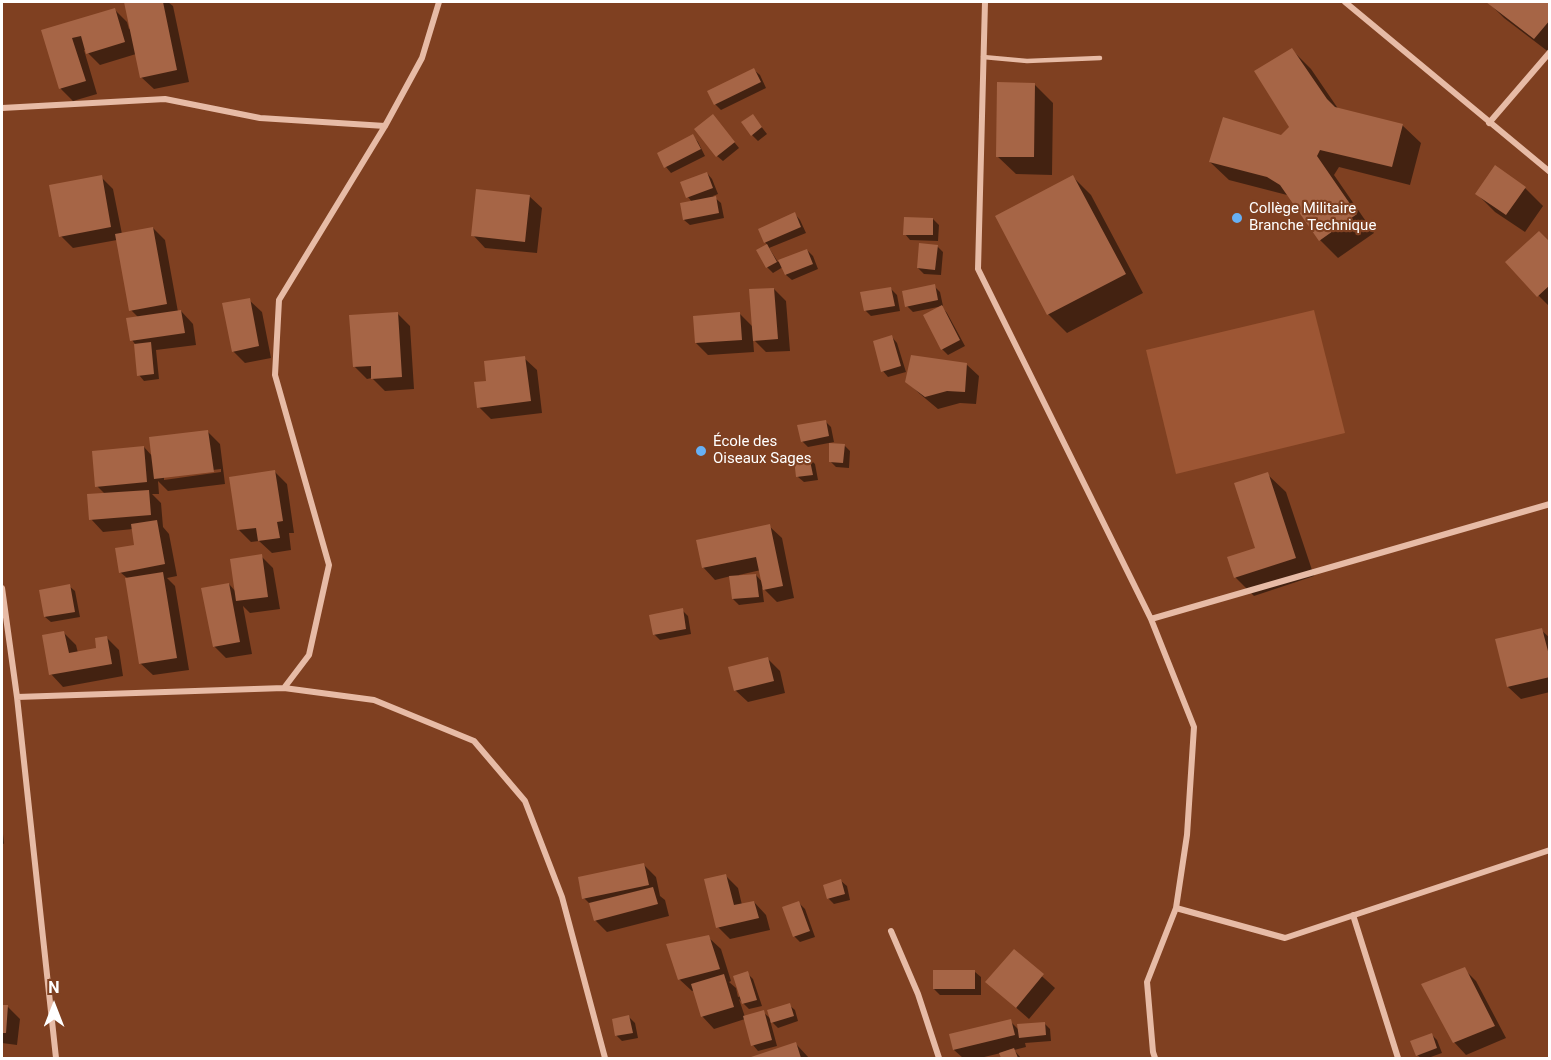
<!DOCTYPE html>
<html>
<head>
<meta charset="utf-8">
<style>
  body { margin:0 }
  #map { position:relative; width:1551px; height:1060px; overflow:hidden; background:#7f4021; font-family:Roboto,sans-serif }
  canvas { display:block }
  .frame { position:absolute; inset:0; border:3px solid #fff; pointer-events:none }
  .north { position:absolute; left:24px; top:976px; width:60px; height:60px; -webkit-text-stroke:4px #7f4021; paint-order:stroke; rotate:0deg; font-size:16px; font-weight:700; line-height:24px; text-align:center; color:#fff }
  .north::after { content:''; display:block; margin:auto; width:21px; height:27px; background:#fff; clip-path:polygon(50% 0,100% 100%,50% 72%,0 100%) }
</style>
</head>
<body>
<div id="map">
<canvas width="1551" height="1060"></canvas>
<div class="frame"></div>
<div class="north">N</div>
</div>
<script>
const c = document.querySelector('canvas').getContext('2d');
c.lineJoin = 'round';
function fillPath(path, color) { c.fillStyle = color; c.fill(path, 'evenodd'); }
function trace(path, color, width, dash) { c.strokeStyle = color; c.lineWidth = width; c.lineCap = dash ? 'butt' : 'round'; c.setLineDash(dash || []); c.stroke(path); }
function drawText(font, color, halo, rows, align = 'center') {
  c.font = font + ' Roboto,sans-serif'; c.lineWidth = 4.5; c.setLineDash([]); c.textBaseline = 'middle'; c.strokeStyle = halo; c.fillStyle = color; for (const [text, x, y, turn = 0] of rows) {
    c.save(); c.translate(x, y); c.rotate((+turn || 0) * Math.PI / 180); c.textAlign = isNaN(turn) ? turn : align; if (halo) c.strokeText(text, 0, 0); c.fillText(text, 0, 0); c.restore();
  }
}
const green = new Path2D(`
  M1314,310L1345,433L1176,474L1146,350Z`);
const shadow = new Path2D(`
  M125,2H168L173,6L189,82L154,89L141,77L136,54L100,65L88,53L87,50H84L97,94L73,101L61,89L43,31L114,9L127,22L129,29L131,28Z
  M1488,2H1550V53L1504,18Z
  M1292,50L1311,69L1339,110L1402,125L1421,143L1410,185L1339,167L1334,175L1374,233L1338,258L1320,240L1290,197L1287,195L1229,180L1210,162L1282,137L1291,128Z
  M754,70L760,75L766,88L721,110L715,104Z
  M1034,84L1053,103L1052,175L1016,174L997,156Z
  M753,116L767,134L758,141L752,135Z
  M718,122L739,148L723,161L717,156Z
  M693,136L698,142L705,156L671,173L666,167L659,153Z
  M707,173L712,179L718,194L713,196L721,203L724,218L690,225L684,220L692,202L688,197L682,183Z
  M101,177L113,189L122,234L153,228L165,240L178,312L181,311L193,324L196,345L156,350L159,379L144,381L139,375L135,344L132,340L138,317L131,310L117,240L73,248L61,236Z
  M1073,177L1091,195L1143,293L1067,333L1048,314L997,216Z
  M1525,188L1543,206L1525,232L1495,212L1477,194Z
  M529,196L542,208L537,253L485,248L473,235Z
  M795,214L800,220L806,233L769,248L778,262L807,250L813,256L818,269L792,280L786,275L783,267L773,273L767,267L758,251L768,246L765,242Z
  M933,219L939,225L938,241L910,240L905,234Z
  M1550,244V307L1538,295Z
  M937,246L943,252L941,275L924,274L918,268Z
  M934,286L940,292L943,306L913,312L907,306Z
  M774,289L786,301L790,351L766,352L753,339L754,352L708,355L696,343L740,314L753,327Z
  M891,289L897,295L900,311L871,316L865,310Z
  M249,300L262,312L271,358L245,363L233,351Z
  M942,307L947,313L965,346L948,355L942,349Z
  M398,314L410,326L414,389L385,391L372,378L367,379L354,366Z
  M892,337L897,343L906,372L888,377L883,371Z
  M524,358L537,370L542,413L491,419L479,407L488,382Z
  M966,364L979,376L976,404L960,403L938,409L920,394L907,382Z
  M825,421L831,427L834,442L808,447L802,441Z
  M207,431L220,444L225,484L168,491L158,481L159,494H152L161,503L163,527L169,534L177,576L167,578L175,586L189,670L153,675L140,663L127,578L120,572L136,546L133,529L103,532L91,519L105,494L97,486L144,447L153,457ZM221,469V472L164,480V476Z
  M844,445L850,451L849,468L836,467L830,461Z
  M809,458L815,464L818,480L804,482L798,477Z
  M275,472L287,484L294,533H289L291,550L272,553L259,541L251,542L239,530Z
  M1267,474L1286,492L1314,576L1254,596L1236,578L1229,558L1257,549Z
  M769,526L782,538L794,598L777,602L762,587L764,602L739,605L733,599L731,576L715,580L703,567ZM761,570L763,583L756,575L739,577V575Z
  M261,556L273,568L280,609L250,613L243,606L252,654L226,658L214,646L229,584L236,592Z
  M69,586L75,591L80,617L51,622L45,617Z
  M682,610L688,616L691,634L660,640L654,634Z
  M1541,630L1550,638V692L1521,699L1508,687Z
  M64,633L76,645L78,653L98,649L106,637L119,650L123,676L63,687L51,674Z
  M767,658L780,671L785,693L748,702L735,690Z
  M2,824L4,844L2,843Z
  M644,865L656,877L660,896L665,900L669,916L607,932L595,920L591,905L584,898Z
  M726,876L738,888L742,905L754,902L766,915L770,930L730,939L718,927Z
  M841,881L847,886L850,900L834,904L828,898Z
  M799,903L805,909L815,937L800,942L794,936Z
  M708,937L721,949L731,981L729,982L736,988L738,997L741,996L747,973L753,979L762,1006L749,1009L739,999L745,1017L763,1012L772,1020L789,1005L795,1010L798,1021L778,1028L770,1020L777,1046L758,1051L753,1045L745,1019L714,1029L702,1016L694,990L692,991L679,979Z
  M1014,951L1055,988L1029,1019L987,982Z
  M1464,969L1476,981L1506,1038L1466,1055L1454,1042Z
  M975,972L981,977V995H940L934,989Z
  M2,1006L8,1007L20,1019L17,1045L2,1043Z
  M629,1017L635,1023L638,1038L622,1041L616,1035Z
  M1010,1021L1019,1030L1044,1023L1050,1029L1051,1041L1025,1043L1026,1047L1014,1050L1021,1058H1003L1001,1053L980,1058H963L954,1050L951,1035Z
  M1431,1034L1437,1040L1442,1053L1428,1058H1421L1417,1055Z
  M796,1044L809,1058H751Z`);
const building = new Path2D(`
  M124,2H163L177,70L140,78Z
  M1486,2H1550V20L1534,39Z
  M115,8L125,42L86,54L81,36L72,38L86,81L59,89L41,30Z
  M1292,48L1327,99L1335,107L1403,124L1392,167L1320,150L1317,156L1357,214L1319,241L1280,185L1267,177L1209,162L1223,117L1281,135L1289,127L1254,71Z
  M754,68L761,82L714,105L707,91Z
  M997,82L1035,83L1034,157H996Z
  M713,114L735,142L716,157L694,129Z
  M753,114L762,127L751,136L741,122Z
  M693,134L701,149L664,168L657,153Z
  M1495,165L1526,187L1506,215L1475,194Z
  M707,172L713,188L686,198L680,182Z
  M102,175L111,227L59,237L49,185Z
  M1073,175L1126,274L1047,315L995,216Z
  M476,189L530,195L525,242L471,236Z
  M716,196L719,213L683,220L680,203Z
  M795,212L801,227L764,243L758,229Z
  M904,217L933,218V235H903Z
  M153,227L167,304L129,311L115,234Z
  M1539,231L1550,242V285L1537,297L1505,262Z
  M919,243L938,245L935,270L917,268Z
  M767,244L777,262L766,268L756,250Z
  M807,249L813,264L785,275L778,260Z
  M935,284L938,300L905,307L902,291Z
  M891,287L895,306L864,311L860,292Z
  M774,288L778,339L753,341L749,289Z
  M250,298L259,346L232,352L222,303Z
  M942,305L960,340L941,350L923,315Z
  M181,310L185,333L130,341L126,318Z
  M398,312L402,377L371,379V366L353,367L349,315Z
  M740,312L742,340L695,343L693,316Z
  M892,335L901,366L881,372L873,341Z
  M151,342L154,374L137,376L134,344Z
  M911,355L967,363L965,392L947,391L925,397L905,382Z
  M525,356L531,401L477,408L474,382L486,381L484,361Z
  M826,420L829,436L801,442L797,425Z
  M208,430L214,472L154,479L149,437Z
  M829,443L845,444L843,463L829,462Z
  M144,446L147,482L95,487L92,451Z
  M809,456L813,475L796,477L794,459Z
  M275,470L283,521L277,522L280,538L258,541L256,528L237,530L229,477Z
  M1268,472L1296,558L1234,578L1227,557L1255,548L1234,483Z
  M149,490L151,515L89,520L87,494Z
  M157,520L165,564L119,573L115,548L134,545L131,524Z
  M770,524L783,586L763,590L756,557L702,568L696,540Z
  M262,554L268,597L236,601L230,559Z
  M163,572L177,658L139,664L125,578Z
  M756,574L759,597L732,599L729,576Z
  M229,583L240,642L213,647L201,588Z
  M70,584L75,612L44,617L39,590Z
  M683,608L686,629L653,635L649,615Z
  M1542,628L1550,659V677L1507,687L1495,639Z
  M64,631L69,653L96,648L95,638L107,636L112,664L49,675L42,635Z
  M768,657L774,681L734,691L728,667Z
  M644,863L649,885L582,899L578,877Z
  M726,874L734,905L754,901L759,918L716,928L704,879Z
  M841,879L845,894L827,899L823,885Z
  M653,887L658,904L594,921L589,903Z
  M799,901L810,931L793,937L782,907Z
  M709,935L720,969L678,980L666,944Z
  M1014,949L1044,974L1016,1008L985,982Z
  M1465,967L1495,1026L1453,1043L1421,984Z
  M933,970H975V989H933Z
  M748,971L757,1000L742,1004L733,976Z
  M724,974L734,1007L701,1017L691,984Z
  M790,1003L794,1016L771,1023L767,1010Z
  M2,1005H8L6,1033H2Z
  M764,1010L772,1040L751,1046L743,1016Z
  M629,1015L633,1033L615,1036L612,1019Z
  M1011,1019L1015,1035L953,1050L949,1034Z
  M1045,1022L1046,1035L1019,1038L1017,1024Z
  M1432,1033L1437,1048L1416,1056L1410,1041Z
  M796,1042L801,1058H748Z
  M1014,1048L1018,1058H1001L999,1053Z`);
const lane = new Path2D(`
  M983,57L1027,61L1100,58`);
const street = new Path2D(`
  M985,2L978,269L1151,619L1194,727L1187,835L1176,908L1147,982L1153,1052L1155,1058
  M1345,2L1550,172
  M2,108L165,99L260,118L385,126
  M1489,123L1550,52
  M2,588L17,697L56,1058
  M1151,619L1550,504
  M284,688L309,655L329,565L275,375L279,300L385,126L422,58L439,2
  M17,697L284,688L374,700L474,741L525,801L562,897L605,1058
  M1176,908L1285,938L1550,850
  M1353,915L1398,1058
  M891,931L918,994L939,1058`);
const markers = [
  [1237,218,6,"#67b0f4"],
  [701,451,6,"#67b0f4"]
];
const poiNames = [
  ["Collège Militaire",1249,209],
  ["Branche Technique",1249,226],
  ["École des",713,442],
  ["Oiseaux Sages",713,459]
];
fillPath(green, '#9d5634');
fillPath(shadow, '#0007');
fillPath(building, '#a66546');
trace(lane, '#e7bba6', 4.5);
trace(street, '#e7bba6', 6);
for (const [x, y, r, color] of markers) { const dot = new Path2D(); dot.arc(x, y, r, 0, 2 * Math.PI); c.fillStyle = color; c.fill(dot); trace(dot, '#7f4021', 2); }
drawText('15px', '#fff', '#7f4021', poiNames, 'left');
</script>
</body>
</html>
